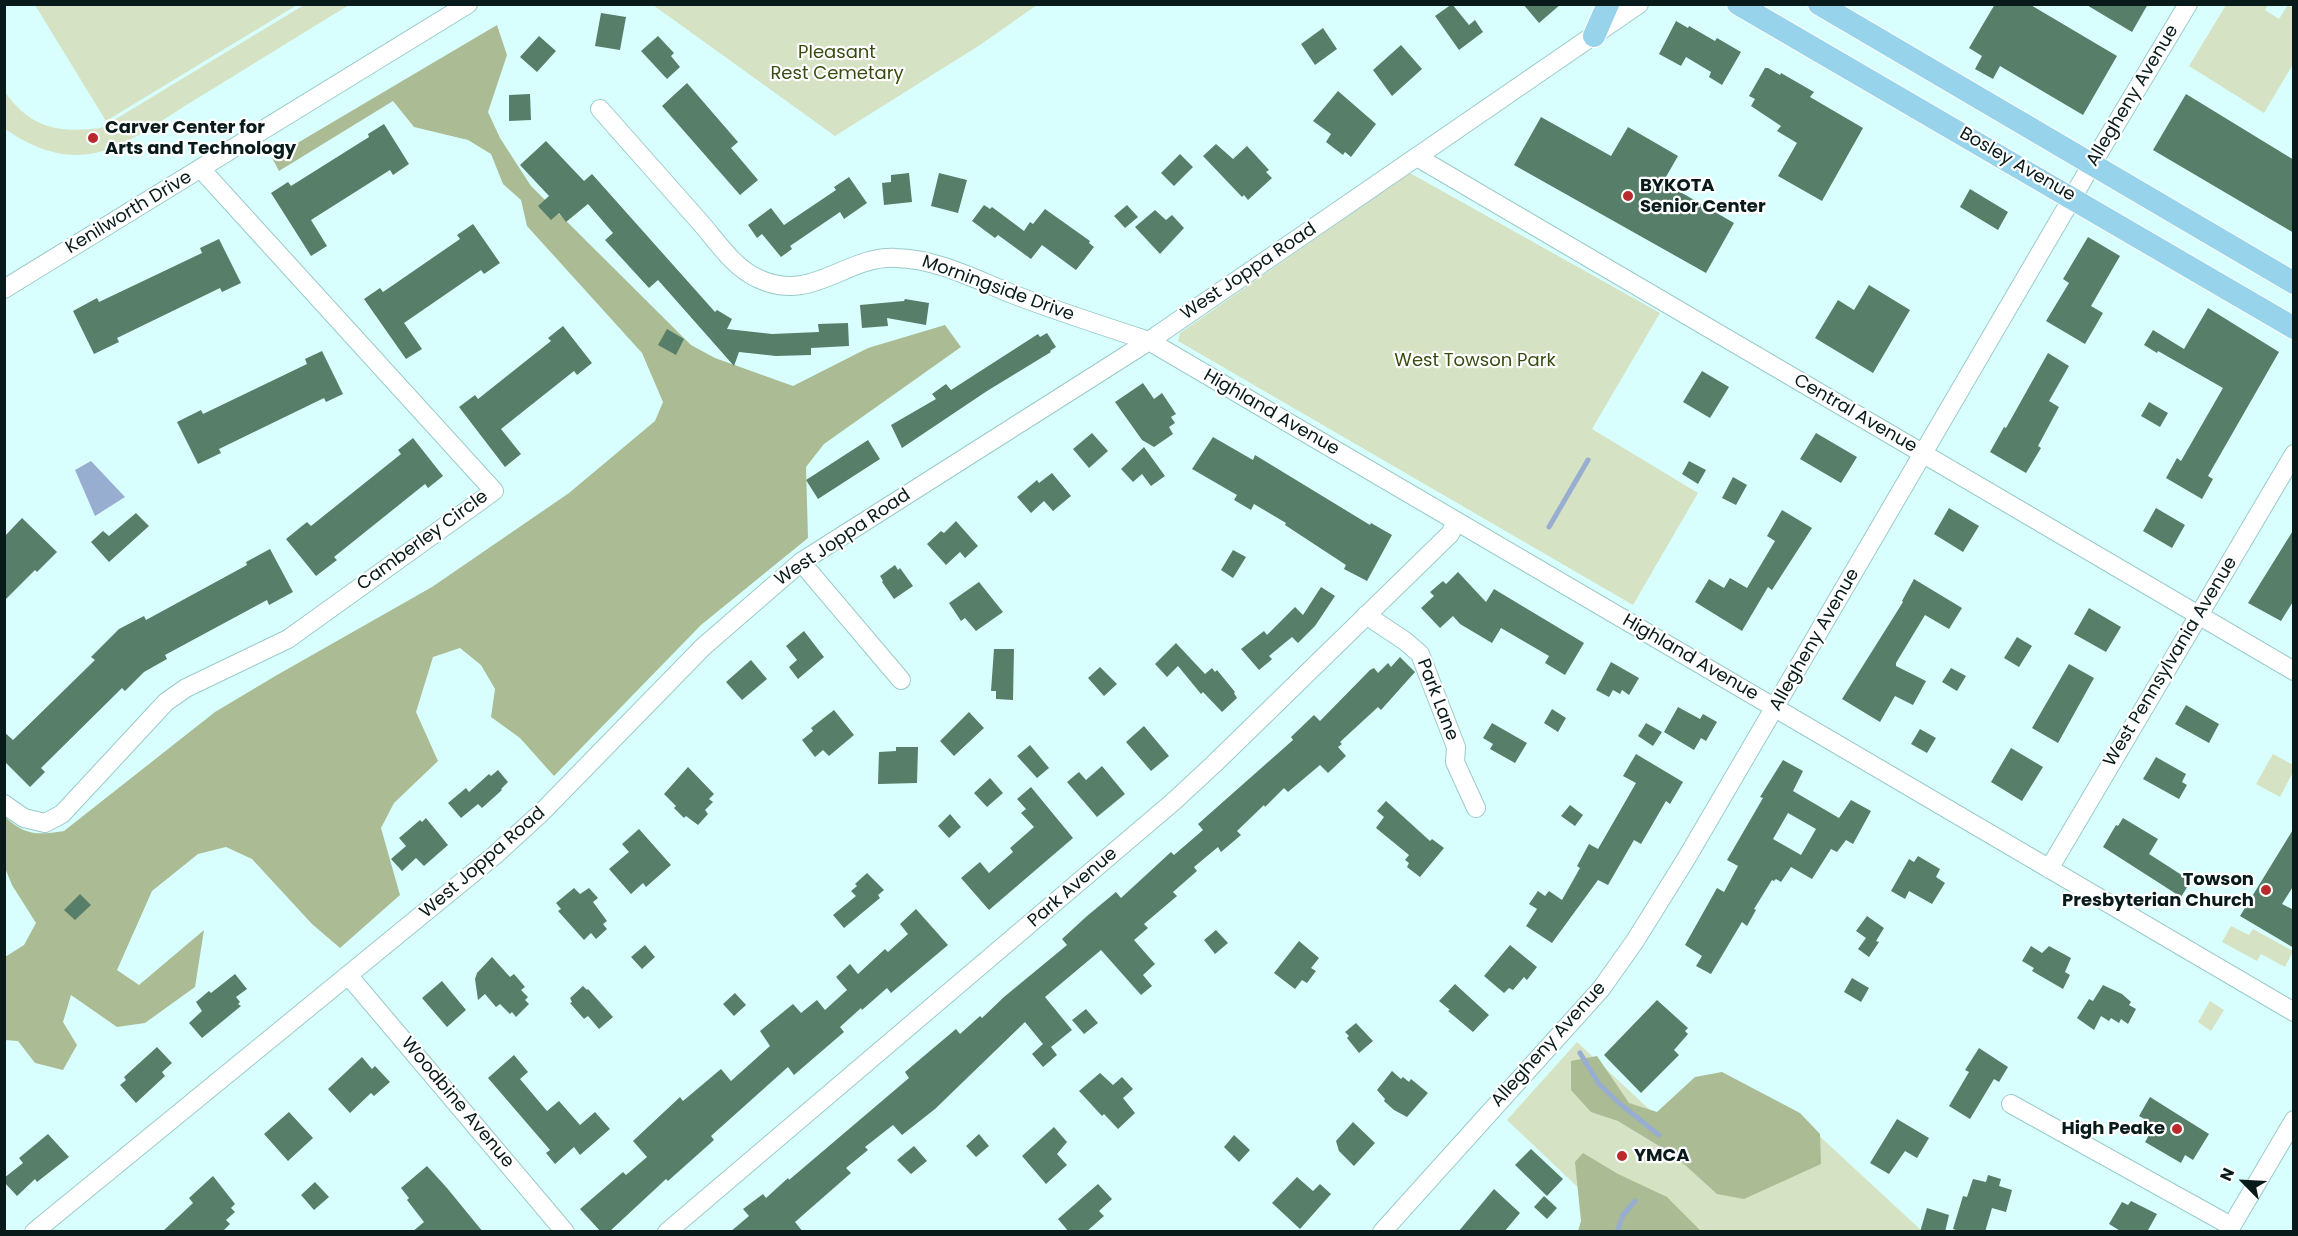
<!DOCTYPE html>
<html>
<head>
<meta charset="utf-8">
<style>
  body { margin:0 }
  #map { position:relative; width:2298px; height:1236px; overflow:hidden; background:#d8fffd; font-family:Poppins,sans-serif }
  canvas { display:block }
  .frame { position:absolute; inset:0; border:6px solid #081b1a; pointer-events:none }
  .north { position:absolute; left:2214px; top:1152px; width:60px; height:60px; -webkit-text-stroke:4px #fff; paint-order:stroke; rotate:294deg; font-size:16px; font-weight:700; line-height:24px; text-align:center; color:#081b1a }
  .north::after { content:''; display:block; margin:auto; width:21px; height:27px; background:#081b1a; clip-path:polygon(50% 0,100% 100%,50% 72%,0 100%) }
</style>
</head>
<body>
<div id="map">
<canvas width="2298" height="1236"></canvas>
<div class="frame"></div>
<div class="north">N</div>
</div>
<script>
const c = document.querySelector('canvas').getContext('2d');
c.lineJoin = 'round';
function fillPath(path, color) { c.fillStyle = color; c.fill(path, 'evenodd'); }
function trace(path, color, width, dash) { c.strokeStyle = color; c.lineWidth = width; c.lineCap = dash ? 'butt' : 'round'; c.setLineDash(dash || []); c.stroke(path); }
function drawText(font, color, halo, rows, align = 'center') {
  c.font = font + ' Poppins,sans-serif'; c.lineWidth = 4.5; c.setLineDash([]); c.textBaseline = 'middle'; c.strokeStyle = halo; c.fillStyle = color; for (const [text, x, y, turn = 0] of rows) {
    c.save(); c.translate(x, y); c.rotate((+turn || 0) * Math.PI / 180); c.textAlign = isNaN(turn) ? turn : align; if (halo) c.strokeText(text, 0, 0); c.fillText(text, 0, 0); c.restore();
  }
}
const green = new Path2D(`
  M35,5H297L106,121Z
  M304,5H349C295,38 242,71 188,104C161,121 127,146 95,153C61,160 31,147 5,129V92C31,129 60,133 101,128Z
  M653,5H1037L980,45L835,136Z
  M2226,5H2268L2265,10L2279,19L2288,5L2293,8V64L2264,113L2189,66Z
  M1410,173L1660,313L1592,429L1698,493L1633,605L1178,341L1180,333Z
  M2273,754L2293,765V772L2280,797L2256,784Z
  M2231,926L2249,935L2253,929L2293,951L2285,967L2261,954L2257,961L2222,942Z
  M2210,1001L2224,1010L2211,1031L2198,1022Z
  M1577,1042L1737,1191L1787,1106L1922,1231H1624L1507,1120Z`);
const forest = new Path2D(`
  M497,25L507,55L488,112L500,138L531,186L691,345L715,358L793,386L868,348L945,325L961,347L824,444L806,467L808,538L701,625L554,776L520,738L491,717L495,689L481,665L460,648L433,657L416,712L438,761L394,803L381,828L400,895L340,948L312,924L252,859L226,847L198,854L152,891L117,970L139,985L204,930L195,987L145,1023L117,1027L71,995L63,1022L77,1045L63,1070L35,1063L18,1041L5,1040V957L24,945L36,923L12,885L5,868L4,816C25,836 37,835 64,831L215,712L277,675L432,587L569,493L655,421L663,402L642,353L527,226L521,200L503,184L491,154L468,140L414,127L393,101L279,171L272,158Z
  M1597,1056L1629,1103L1657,1112L1695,1077L1722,1072L1800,1113L1820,1134L1821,1164L1744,1199L1717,1194L1674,1155L1618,1121L1591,1112L1571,1090V1061Z
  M1583,1153L1618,1174L1667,1197L1701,1231H1578L1581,1221L1575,1162Z`);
const water = new Path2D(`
  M91,461L125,497L95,516L75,470Z`);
const stream = new Path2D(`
  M1549,527L1588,460
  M1580,1053L1599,1084L1619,1103L1659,1135
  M1617,1232L1623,1215L1635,1201`);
const building = new Path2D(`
  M1452,4L1469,25L1475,20L1483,32L1459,50L1435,16Z
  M1523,4H1561L1539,23Z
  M1995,4H2029L2117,56L2083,115L2000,66L1993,79L1975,69L1982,56L1969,48Z
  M2085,4H2148L2132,32Z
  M601,13L626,17L620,50L595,46Z
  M1676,21L1688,28L1689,26L1715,41L1717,38L1741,52L1722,85L1709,77L1711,72L1686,57L1681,66L1659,54Z
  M1323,28L1337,49L1315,65L1301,44Z
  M539,36L556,51L537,72L520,57Z
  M658,36L674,53L671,56L680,67L667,79L641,51Z
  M1401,45L1422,69L1392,96L1373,70Z
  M1765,68H1768L1780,75L1781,73L1807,88L1814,92L1810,97L1863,128L1822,201L1778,176L1797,143L1777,131L1781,126L1751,106L1755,99L1749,96Z
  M687,83L738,142L731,148L758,180L740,195L662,106Z
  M1338,91L1376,124L1351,157L1345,152L1343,155L1326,142L1331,134L1313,121Z
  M530,94L531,120L509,121V95Z
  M2186,94L2294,160V233L2153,150Z
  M1541,117L1611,156L1628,127L1678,156L1663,182L1734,223L1706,273L1514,165Z
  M384,124L409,164L393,175L390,170L311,220L327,246L311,256L271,193L288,182L291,186L369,137L368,134Z
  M546,141L584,181L592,174L715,312L717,310L732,319L727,329L772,334L819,332L818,324L848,323L849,346L811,348V355L776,356L739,352L734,366L658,280L649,288L605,240L613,233L588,204L566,222L559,213L551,220L538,206L549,196L520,165Z
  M1216,144L1233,159L1247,146L1269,170L1266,172L1272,178L1248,200L1244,195L1242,197L1203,156Z
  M1180,154L1193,167L1174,186L1161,173Z
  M909,173L912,202L884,205L882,183L891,182V175Z
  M939,173L967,180L958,213L931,206Z
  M849,177L867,203L844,219L840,212L790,246L792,249L781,257L762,234L757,238L748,225L771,208L784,225L836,190L834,187Z
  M1970,189L2008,212L1998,230L1960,207Z
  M984,205L990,209L992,207L1024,231L1030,222L1033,224L1045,209L1090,241L1089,243L1094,247L1076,270L1042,245L1031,259L998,235L995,238L972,221Z
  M1127,205L1138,217L1125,228L1114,216Z
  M1155,210L1166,220L1172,215L1184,228L1160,254L1135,227Z
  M473,224L500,263L484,274L481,270L404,323L422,349L406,359L364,299L380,288L383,292L460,239L457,235Z
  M2088,237L2120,256L2091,306L2103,313L2085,344L2046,321L2069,283L2063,279Z
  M219,239L241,283L222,292L220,288L117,338L119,342L94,354L73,311L97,298L99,302L202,253L200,248Z
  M1869,285L1910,310L1873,373L1815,338L1838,300L1854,310Z
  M905,299L929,303L926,325L887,318L888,326L862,328L860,305L904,301Z
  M2208,308L2279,352L2208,476L2213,479L2202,499L2166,478L2177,458L2181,461L2223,388L2158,351L2157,353L2144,345L2153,330L2184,349Z
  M563,326L592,363L577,375L574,371L501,429L521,454L505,467L459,407L475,395L478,399L551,341L548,338Z
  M667,329L684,339L676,355L658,345Z
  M1047,333L1056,347L1050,351L1051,352L987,391L902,448L891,425L936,399L932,394L946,384L951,390L1038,334L1040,337Z
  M322,351L343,394L326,402L324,398L219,449L221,453L198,464L177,422L201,410L203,414L307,364L305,359Z
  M2048,353L2069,366L2049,401L2059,407L2038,446L2041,448L2026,473L1990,452L2004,427L2006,428Z
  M1702,371L1729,387L1710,418L1683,402Z
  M1143,383L1154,399L1162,393L1176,414L1171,417L1175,423L1169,427L1173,434L1154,447L1142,440L1115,402Z
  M2149,402L2168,413L2160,427L2141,416Z
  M1092,433L1108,451L1089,468L1073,449Z
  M1816,433L1857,457L1841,483L1800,459Z
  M1213,437L1253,460L1255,455L1370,525L1371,523L1392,535L1367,581L1344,569L1346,565L1285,525L1286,523L1254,504L1251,510L1234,500L1237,495L1192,469Z
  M413,438L443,476L428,488L425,484L334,557L337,560L316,576L286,539L307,522L311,526L401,454L398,450Z
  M868,440L880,459L818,499L806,480Z
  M1144,447L1165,476L1151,486L1142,474L1133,482L1121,469Z
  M1689,461L1706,470L1698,484L1682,474Z
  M1052,473L1071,496L1053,511L1044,501L1031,513L1017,497L1037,480L1039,483Z
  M1733,477L1747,485L1736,505L1722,498Z
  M1949,508L1979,526L1963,552L1934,534Z
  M2156,508L2185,525L2172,548L2143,531Z
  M1782,510L1812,528L1772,590L1768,587L1742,631L1695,602L1709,579L1724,588L1730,578L1747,588L1775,541L1767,536Z
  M136,513L149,526L109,562L91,542L103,531L109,536Z
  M22,518L57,552L37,572L35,570L4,601V537Z
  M956,521L978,546L965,558L960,552L946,565L927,544L941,531L944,533Z
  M2294,529V600L2281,621L2248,603Z
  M270,549L293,592L269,605L267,600L165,655L167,659L144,672L125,691L122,688L41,768L45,772L30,787L4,761V732L13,740L95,660L91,657L119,629L144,616L146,620L247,565L246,562Z
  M1233,550L1246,557L1233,578L1221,570Z
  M895,565L898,570L900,568L913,586L894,599L882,582L883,581L880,576Z
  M1458,572L1486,602L1494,589L1584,643L1565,675L1545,663L1549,656L1501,628L1492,643L1460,624L1453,616L1440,628L1421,608L1434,596L1430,592L1443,581L1446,584Z
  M1914,579L1962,608L1949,629L1925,615L1896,663V666L1926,681L1913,705L1895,696L1880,722L1842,699L1903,602L1902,601Z
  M979,582L1003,612L976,631L965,618L961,621L949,603Z
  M1321,587L1335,596L1315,626L1298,643L1292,637L1269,656L1272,659L1270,661L1259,670L1241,649L1264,631L1267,635L1295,607L1303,615Z
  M2089,608L2121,627L2106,652L2074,634Z
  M804,631L824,657L798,679L789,667L797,660L786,646Z
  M2017,637L2032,646L2019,667L2004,658Z
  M1176,643L1205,674L1212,668L1215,672L1217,670L1235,692L1234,693L1237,698L1222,712L1203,692L1201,694L1178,666L1167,677L1155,664Z
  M994,649H1014L1013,700L996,699V691H991Z
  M1400,657L1415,672L1381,710L1378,707L1340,742L1342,744L1338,747L1346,756L1328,773L1320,765L1288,792L1284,788L1265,807L1264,805L1237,831L1241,835L1221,852L1218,847L1194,867L1197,871L1173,892L1177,896L1144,924L1148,928L1134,940L1155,964L1143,975L1152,986L1141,995L1101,950L1045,997L1072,1030L1051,1047L1057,1055L1043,1067L1032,1054L1043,1044L1025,1022L935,1109L902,1135L893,1125L865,1147L868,1150L846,1168L851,1173L795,1222L803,1232H730L749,1216L743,1209L763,1194L766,1198L788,1178L789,1180L909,1078L905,1072L937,1045L956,1029L960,1034L980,1016L982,1018L1004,997L1067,945L1062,939L1087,916L1116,892L1121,898L1171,852L1174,855L1203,830L1198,824L1293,740L1291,737L1314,715L1320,721L1370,670L1374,668L1378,673L1388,663L1391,667Z
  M751,660L767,679L742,700L726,682Z
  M1611,662L1639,678L1629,695L1622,690L1620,694L1613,690L1609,697L1596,690Z
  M2069,664L2094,678L2058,743L2032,728Z
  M1100,667L1117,684L1104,696L1088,678Z
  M1951,668L1966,676L1957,691L1942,682Z
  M2186,705L2219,724L2209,743L2175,724Z
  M1678,707L1700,719L1703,714L1717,722L1706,741L1701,738L1694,750L1664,732Z
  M1552,709L1566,718L1558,732L1544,723Z
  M834,710L854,735L829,756L823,750L815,757L802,740L813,731L811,728Z
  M969,712L984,728L954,756L940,741Z
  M1492,723L1527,743L1515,763L1490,749L1493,744L1483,738Z
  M1646,723L1662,732L1653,746L1638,736Z
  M1144,726L1169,756L1151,771L1126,742Z
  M1920,729L1936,738L1927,753L1911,744Z
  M1030,745L1049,768L1037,778L1017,756Z
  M896,747H918L917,783L878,784L879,752L896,751Z
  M2011,748L2043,767L2022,801L1991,782Z
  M1636,754L1683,782L1670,804L1666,801L1641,844L1634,840L1608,885L1598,880L1552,943L1526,926L1537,909L1529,904L1538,891L1545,896L1549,891L1562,900L1580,868L1577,866L1589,844L1598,849L1636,783L1623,776Z
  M2156,757L2186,774L2182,782L2187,785L2179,799L2143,779Z
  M1783,760L1803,771L1793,791L1839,818L1851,800L1871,811L1853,844L1846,840L1837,852L1831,849L1812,879L1791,867L1781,882L1776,879L1774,881L1772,880L1754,909L1756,910L1747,926L1742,922L1711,974L1696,966L1702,956L1685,945L1717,888L1724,892L1738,866L1727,860L1763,798L1760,797ZM1788,813L1816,829L1801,855L1773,839Z
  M1102,766L1125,794L1097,817L1067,782L1079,772L1086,780Z
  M688,767L714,794L709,799L713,802L705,810L708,814L698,825L686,816L684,818L674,808L676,806L664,794Z
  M498,770L508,782L501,789L502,790L482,808L478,804L461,818L448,803L466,788L469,792L489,774L491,776Z
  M990,778L1003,793L987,807L974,793Z
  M1031,787L1073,838L989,910L961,878L980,862L989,873L1013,852L1010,848L1034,827L1021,813L1026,809L1017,799Z
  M1386,801L1430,841L1432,839L1444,848L1420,877L1407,867L1409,863L1405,860L1409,855L1376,828L1384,817L1377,811Z
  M1570,805L1583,815L1575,826L1561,816Z
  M950,814L961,827L949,838L938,826Z
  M426,818L448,845L424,866L416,858L402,871L391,859L406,846L399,838L420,820L422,822Z
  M2123,818L2158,839L2149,854L2191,881L2181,897L2103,847L2116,825L2118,826Z
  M2294,828V885L2282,904L2294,910V948L2240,916Z
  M639,829L671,865L646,887L643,883L631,894L609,869L629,852L622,844Z
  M1918,856L1940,869L1936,877L1945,883L1932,904L1909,891L1905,899L1891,891L1909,859L1914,862Z
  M867,873L884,890L878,895L880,898L844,928L833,915L856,896L851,891L857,886L855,884Z
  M574,888L580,894L589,888L598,898L593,902L607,921L603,924L607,929L596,939L591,933L584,940L558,911L561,909L556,903Z
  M80,894L91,905L75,920L64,910Z
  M916,909L948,945L891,993L887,988L862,1010L861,1008L840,1027L844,1032L794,1075L788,1067L711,1136L714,1140L668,1181L666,1179L609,1232H601L580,1209L623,1172L626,1175L647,1157L633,1141L680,1097L683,1101L721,1069L731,1081L770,1046L760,1031L793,1004L801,1013L817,1000L825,1010L847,990L836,977L850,964L858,974L885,949L888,952L908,934L900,924Z
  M1867,916L1884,928L1876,941L1879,942L1869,957L1858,949L1866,938L1856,931Z
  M1216,930L1228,943L1215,954L1204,940Z
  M1299,941L1319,958L1311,968L1316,971L1307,983L1302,980L1295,989L1274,973Z
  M645,945L655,957L642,969L631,957Z
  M1510,945L1537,967L1527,980L1524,977L1513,990L1509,988L1504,993L1484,976Z
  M2031,946L2042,953L2049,946L2071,958L2065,972L2070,975L2063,989L2032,971L2034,968L2022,961Z
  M492,957L510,977L514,974L525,987L521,990L528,997L525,1000L529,1004L516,1017L512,1012L510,1014L500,1004L496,1007L485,994L478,1000L475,979L477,973Z
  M235,974L247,989L236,997L240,1002L238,1004L241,1006L202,1038L189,1023L202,1011L196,1002L209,991L211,993Z
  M1852,978L1869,988L1861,1002L1844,992Z
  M442,981L466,1010L447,1027L422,998Z
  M1455,984L1489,1015L1473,1032L1448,1011L1450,1010L1439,1001Z
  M2103,985L2122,994L2131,1002L2129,1005L2136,1009L2128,1024L2121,1019L2119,1023L2111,1018L2109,1021L2101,1016L2094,1030L2077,1018L2089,999L2093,1001Z
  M583,986L587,990L588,989L613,1017L599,1029L588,1016L584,1019L570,1003L572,1002L570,998Z
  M735,993L746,1005L734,1016L723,1004Z
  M1657,1000L1688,1028L1685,1031L1688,1034L1674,1050L1679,1055L1641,1093L1604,1055Z
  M1086,1009L1098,1023L1084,1034L1072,1020Z
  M1356,1023L1373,1041L1359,1053L1347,1038L1349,1036L1345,1032Z
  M157,1047L172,1063L162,1072L165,1076L136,1103L120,1085L126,1080L124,1077Z
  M1979,1048L2008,1067L1999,1082L1994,1079L1970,1119L1949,1106L1969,1072L1965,1070Z
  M514,1055L528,1072L520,1079L547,1111L559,1101L580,1125L595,1112L610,1129L580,1155L574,1147L555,1164L546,1153L550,1150L488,1078Z
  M362,1057L372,1069L375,1066L390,1082L374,1096L371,1093L350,1113L328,1089Z
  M1392,1071L1401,1079L1403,1077L1409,1082L1411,1079L1428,1093L1407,1117L1394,1110L1384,1101L1385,1099L1377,1090Z
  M1100,1073L1113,1085L1122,1077L1133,1089L1123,1098L1135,1113L1118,1129L1104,1114L1102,1116L1079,1091Z
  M2150,1097L2209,1134L2193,1160L2185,1155L2181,1163L2145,1142L2155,1125L2139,1116Z
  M289,1112L313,1138L288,1161L264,1134Z
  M1897,1119L1929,1138L1917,1158L1905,1151L1889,1174L1870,1163Z
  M1353,1122L1375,1143L1354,1166L1339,1151L1336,1141Z
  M1054,1127L1067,1142L1057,1154L1067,1165L1046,1184L1022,1156Z
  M48,1134L69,1157L37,1182L35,1179L17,1196L4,1182V1178L23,1163L19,1158Z
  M979,1134L989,1146L976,1157L966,1146Z
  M1234,1135L1250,1150L1239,1162L1224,1147Z
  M914,1146L927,1161L911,1174L897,1160Z
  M1531,1149L1563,1179L1547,1196L1515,1165Z
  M427,1166L447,1188L483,1232H412L424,1222L407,1200L409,1198L401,1188Z
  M1988,1175L2001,1179L1999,1186L2012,1190L2006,1212L1992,1208L1985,1232H1962L1953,1229L1963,1196L1967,1197L1973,1179L1986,1182Z
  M213,1176L235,1204L231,1208L235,1212L226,1220L230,1224L222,1232H162L193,1203L189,1198Z
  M1297,1177L1313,1191L1320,1184L1331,1194L1300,1229L1272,1203Z
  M315,1182L329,1197L314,1210L301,1195Z
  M1098,1184L1112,1199L1099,1211L1104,1216L1086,1232H1069L1058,1219Z
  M1494,1189L1520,1213L1504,1232H1458Z
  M1544,1196L1557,1208L1547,1219L1534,1207Z
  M2131,1201L2157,1214L2147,1232H2122L2109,1224L2122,1202L2128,1205Z
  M1927,1208L1949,1215L1945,1232H1920Z`);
const minor = new Path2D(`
  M600,109C633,146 666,184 699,221C716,240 733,267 757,278C811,305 846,255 896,258C940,259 980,282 1020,297C1063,313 1106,327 1149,341L2294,1012
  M1417,157L2294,671
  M4,289L468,4
  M801,562L901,680
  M1366,615L1405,641L1420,654L1456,747L1455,762L1476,808
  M4,804L24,818L45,823L62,814L166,702L186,688L288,639L494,491L201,169
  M2049,869L2294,454
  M348,975L565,1232
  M2011,1104L2231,1226
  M34,1232L495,855L542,812L703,647L801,562L1149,341L1639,4
  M667,1232L1173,802L1214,764L1450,534L1456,522
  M1382,1232L1601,989L1635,941L1686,859L2092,164L2188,4
  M2228,1232L2294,1120`);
const major = new Path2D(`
  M1738,4L2294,328
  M1819,4L2294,283
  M1594,36L1608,4`);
const markers = [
  [93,138,6,"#ba2a2c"],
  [1628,196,6,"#ba2a2c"],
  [2266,890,6,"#ba2a2c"],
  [2177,1129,6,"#ba2a2c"],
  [1622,1156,6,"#ba2a2c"]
];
const parkNames = [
  ["Pleasant",837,53],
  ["Rest Cemetary",837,74],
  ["West Towson Park",1475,361]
];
const streetNames = [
  ["Allegheny Avenue",2133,96,-59],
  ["Bosley Avenue",2017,165,30],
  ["Kenilworth Drive",129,213,-31],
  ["West Joppa Road",1249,272,-34],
  ["Morningside Drive",998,289,20],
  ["Highland Avenue",1271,413,30],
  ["Central Avenue",1855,414,30],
  ["West Joppa Road",843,538,-34],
  ["Camberley Circle",423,541,-36],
  ["Allegheny Avenue",1815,640,-60],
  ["Highland Avenue",1690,658,30],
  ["West Pennsylvania Avenue",2171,662,-59],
  ["Park Lane",1437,700,69],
  ["West Joppa Road",483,863,-41],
  ["Park Avenue",1073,888,-41],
  ["Allegheny Avenue",1549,1045,-48],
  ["Woodbine Avenue",457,1103,50]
];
const poiNames = [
  ["Carver Center for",105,128],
  ["Arts and Technology",105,149],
  ["BYKOTA",1640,186],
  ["Senior Center",1640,207],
  ["Towson",2254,880,"right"],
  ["Presbyterian Church",2254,901,"right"],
  ["High Peake",2165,1129,"right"],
  ["YMCA",1634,1156]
];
fillPath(green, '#d5e2c4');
fillPath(forest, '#abbb94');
fillPath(water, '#98aed1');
trace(stream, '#98aed1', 5);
fillPath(building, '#567e68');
trace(minor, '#9bcbc9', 20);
trace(major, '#fff', 24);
trace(minor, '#fff', 18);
trace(major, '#97d3eb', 22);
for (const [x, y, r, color] of markers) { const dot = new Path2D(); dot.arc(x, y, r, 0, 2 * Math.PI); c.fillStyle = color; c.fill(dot); trace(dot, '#fff', 2); }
drawText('18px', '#384c10', '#fff', parkNames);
drawText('18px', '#081b1a', '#fff', streetNames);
drawText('bold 18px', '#081b1a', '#fff', poiNames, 'left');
</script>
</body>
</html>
